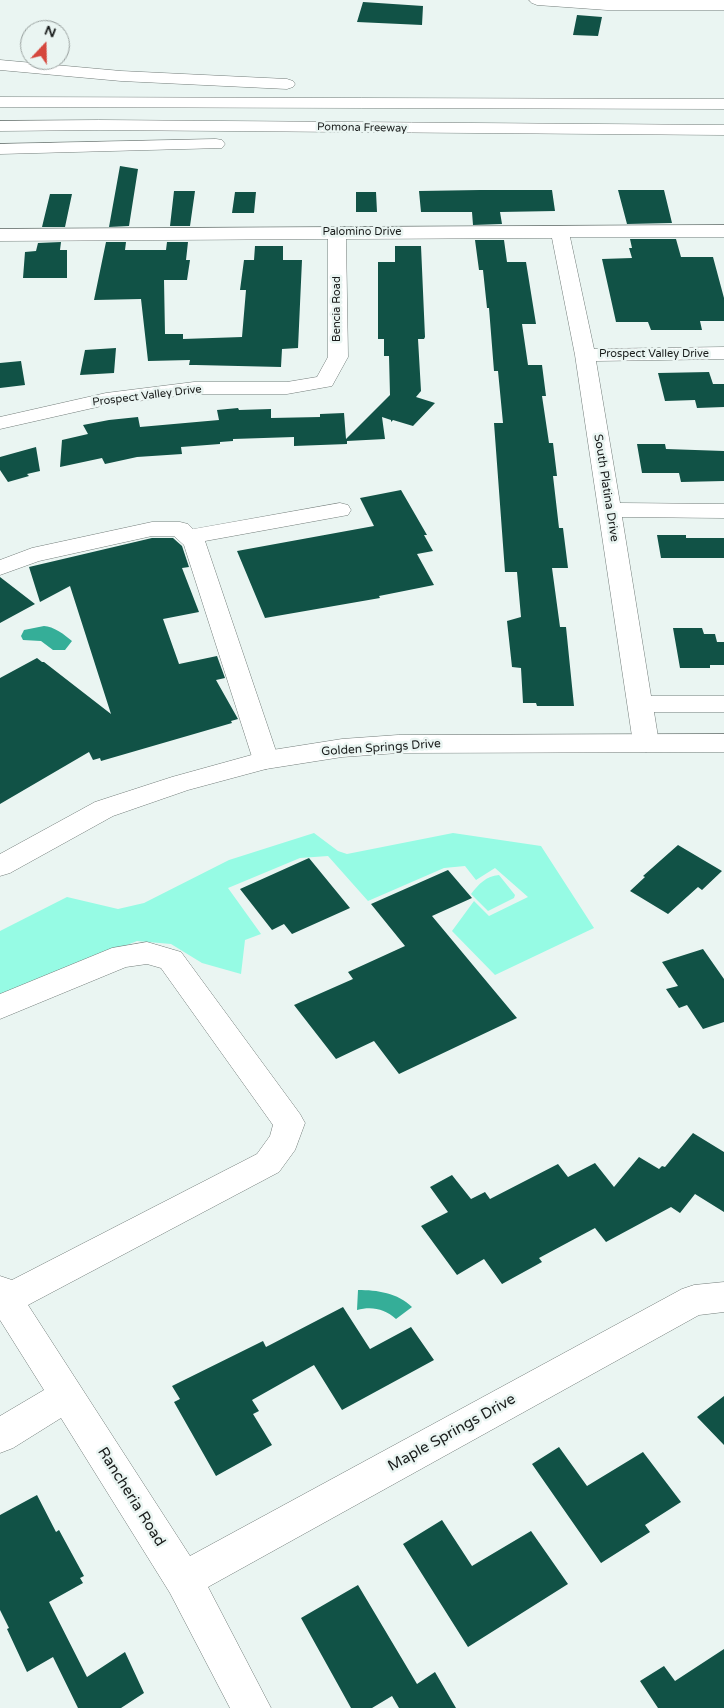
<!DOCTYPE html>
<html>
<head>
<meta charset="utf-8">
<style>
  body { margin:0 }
  #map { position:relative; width:724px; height:1708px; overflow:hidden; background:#eaf5f2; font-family:"Varela Round",sans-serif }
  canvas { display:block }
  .north { position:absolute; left:20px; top:20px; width:50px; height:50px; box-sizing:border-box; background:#eaf5f2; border:1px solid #969e9c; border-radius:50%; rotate:21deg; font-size:14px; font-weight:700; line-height:20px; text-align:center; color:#191c1b }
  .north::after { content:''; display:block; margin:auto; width:18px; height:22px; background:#d5473d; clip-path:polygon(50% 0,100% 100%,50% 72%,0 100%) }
</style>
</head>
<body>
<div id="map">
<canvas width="724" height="1708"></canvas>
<div class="north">N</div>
</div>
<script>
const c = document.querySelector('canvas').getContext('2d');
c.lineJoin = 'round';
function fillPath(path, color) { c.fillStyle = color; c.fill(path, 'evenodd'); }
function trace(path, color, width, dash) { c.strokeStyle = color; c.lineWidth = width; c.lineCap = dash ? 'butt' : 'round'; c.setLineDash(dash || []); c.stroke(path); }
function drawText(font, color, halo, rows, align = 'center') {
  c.font = font + ' "Varela Round",sans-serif'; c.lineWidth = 5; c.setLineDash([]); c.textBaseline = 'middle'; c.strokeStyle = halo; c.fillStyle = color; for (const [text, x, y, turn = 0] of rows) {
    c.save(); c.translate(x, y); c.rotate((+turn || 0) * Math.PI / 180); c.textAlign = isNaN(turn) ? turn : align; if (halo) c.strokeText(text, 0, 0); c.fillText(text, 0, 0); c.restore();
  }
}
const green = new Path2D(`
  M314,833L338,851L347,854L453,833L541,846L594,928L495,975L452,931L474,901L489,916L528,897L495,868L476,880L465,866L444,868L368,901L328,856L300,858L228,888L261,934L245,940L241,974L202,963L171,944L137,941L0,996V931L67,897L118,909L144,903L229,860Z
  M499,875L515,895L514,898L488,911L471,894C479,884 486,876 499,875Z`);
const water = new Path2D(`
  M44,626C53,626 65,635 72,641L65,650H53L41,641L23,640L21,636L24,630Z
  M358,1290C377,1290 398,1293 412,1307L396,1319C385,1309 372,1306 357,1310Z`);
const building = new Path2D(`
  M363,2L423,6L422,25L357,22Z
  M577,15L602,17L598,36L573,35Z
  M120,166L138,169L129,226L109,227Z
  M480,190H552L555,211L500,212L502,224L473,225L472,212H421L419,191Z
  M618,190H664L672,223L627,224Z
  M174,191H195L190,226H170Z
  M235,192H256L254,213H232Z
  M356,192H376L377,212H356Z
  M50,194H72L65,227H42Z
  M630,239H676L681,257H713L724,298V321H700L702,330H651L648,322H616L602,259L632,258L629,248H632Z
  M475,240H504L507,262H526L536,324H522L528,365H542L546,396H542L549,443H553L557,476H553L559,528H563L568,568H552L560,627H566L574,706H537L536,703H523L521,668L512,667L507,621L521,617L517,572H505L494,423H503L498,371H494L489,308H487L483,270H479Z
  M61,242L60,250H67V278H23L25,252L36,251L38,243Z
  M106,242H126L125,250H166L167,242H188L186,260H190L187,280H164L165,334H183V339L242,337L246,290H240L244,260H254L255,246H283V260H302L298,348L282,349L281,367L196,365H189L190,360L148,361L141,299L94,300Z
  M395,246H421L425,337L424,339H418L421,391L416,397L435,403L413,426L393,420L391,422V420L382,417L385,439L347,441V444L294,446V437L233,439V441L220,442V444L181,447L182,454L137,457L105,464L102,458L60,467L62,440L88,434L83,425L109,420L138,417L140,427L219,420L217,410L238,408L239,410L271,409V418L320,417V414L344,413L346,439L390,395L389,356H384V339H378V262H395Z
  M116,348L114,373L80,375L85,350Z
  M21,361L25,385L0,388V363Z
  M709,372L713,384H724V407L697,408L695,400L665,401L658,373Z
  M637,444H665L666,449L724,451V481L681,482L679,473H642Z
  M36,447L40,471L27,474L29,476L8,482L0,470V457Z
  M401,490L427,535H424L433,551L417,554L434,585L379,596L380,598L265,618L237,551L374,526L360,498Z
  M657,535H686V538H724V558H661Z
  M152,538H173L182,546L189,567L182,568L199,612L163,619L179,664L217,656L225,678L216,680L238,719L231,721L232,723L101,761L100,758L93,760L89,752L0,804V678L37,658L42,662H44L111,714L70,586L40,602L29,567Z
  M0,577L35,604L0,623Z
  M673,628H702L704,634H715L717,642H724V665H710V668H680Z
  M678,845L722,871L702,890L698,887L668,914L630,891L645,877L643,876Z
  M309,858L350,908L292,934L284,924L272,930L240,889Z
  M448,870L472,898L432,916L517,1018L399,1074L374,1041L336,1059L294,1005L353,979L348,972L405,946L371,904Z
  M703,949L724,979V1022L703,1029L687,1005L679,1008L666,989L678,986L662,962Z
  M693,1133L724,1152V1212L695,1194L680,1213L671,1207L606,1242L595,1228L539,1258L542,1262L502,1284L484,1259L457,1275L421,1226L448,1212L430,1187L452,1175L471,1199L485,1192L490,1199L558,1164L568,1177L595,1163L614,1187L639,1157L659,1169L662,1166L665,1167Z
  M343,1307L370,1349L411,1327L434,1360L342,1410L314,1365L252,1400L259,1411L253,1414L272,1445L216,1476L174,1402L180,1399L172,1386L263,1341L266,1347Z
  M724,1396V1445L697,1417Z
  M559,1447L587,1486L643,1452L681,1502L645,1525L650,1532L601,1563L532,1464Z
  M37,1495L56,1532L59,1530L84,1576L80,1578L83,1583L49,1602L87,1677L125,1652L144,1693L121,1708H78L53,1657L27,1672L7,1629L9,1628L0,1610V1515Z
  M442,1520L472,1566L531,1531L568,1584L468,1647L403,1544Z
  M358,1585L417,1684L435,1672L456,1708H399L392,1696L372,1708H351L301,1618Z
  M724,1649V1708H658L640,1681L664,1666L675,1681Z`);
const minor = new Path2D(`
  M529,0H724V10H607L537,5L532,3Z
  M724,225V237H570L594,349L724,347V359L596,361L620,503L724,504V518L622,517L651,696H724V712H654L659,743L655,749L646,752L637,749L633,743L575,355L552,238L346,239L348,357L332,386L287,394H194L106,405L0,429V417L106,393L194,382H287L317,377L328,357V239L0,241V229Z
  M340,503L348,505L351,510L348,515L205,541L279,760L275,766L266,769L257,766L253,760L184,545L174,536H152L39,561L0,575V560L32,548L152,522H180L188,524L193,529Z
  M147,942L181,952L300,1114L305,1123L295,1150L279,1172L28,1305L190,1556L682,1289L694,1285L724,1282V1312L699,1315L208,1587L271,1708H230L170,1593L61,1418L13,1448L0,1453V1416L44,1390L0,1320V1276L12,1280L257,1154L270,1136L273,1125L161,968L147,964L126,967L0,1019V994L112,948Z`);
const major = new Path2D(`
  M724,734V752L398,753L342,757L266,769L188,790L113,816L10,873L0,876V854L95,802L172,777L266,751L342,739L398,735Z`);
const highway = new Path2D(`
  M0,60L121,71L287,79L293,81L295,84L293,87L287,89L121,81L0,70Z
  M0,97L724,99V109L0,107Z
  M99,120L724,125V135L99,130L0,131V121Z
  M216,139L222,140L225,144L222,148L0,154V144Z`);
const farStreetnames = [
  ["Pomona Freeway",362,128,1],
  ["Palomino Drive",362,232],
  ["Bencia Road",337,309,-90],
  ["Prospect Valley Drive",654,354],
  ["Prospect Valley Drive",147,396,-7]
];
const streetNames = [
  ["South Platina Drive",606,488,81],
  ["Golden Springs Drive",381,748,-4]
];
const nearStreetnames = [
  ["Maple Springs Drive",452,1433,-29],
  ["Rancheria Road",131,1497,58]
];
fillPath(green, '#96fbe4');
fillPath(water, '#35ae98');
fillPath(building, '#115246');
trace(minor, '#737d7a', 1);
trace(major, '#737d7a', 1);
trace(highway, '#737d7a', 1);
fillPath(minor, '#fff');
fillPath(major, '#fff');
fillPath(highway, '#fff');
drawText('11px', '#191c1b', '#eaf5f2', farStreetnames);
drawText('12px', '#191c1b', '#eaf5f2', streetNames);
drawText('15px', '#191c1b', '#eaf5f2', nearStreetnames);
</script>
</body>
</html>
